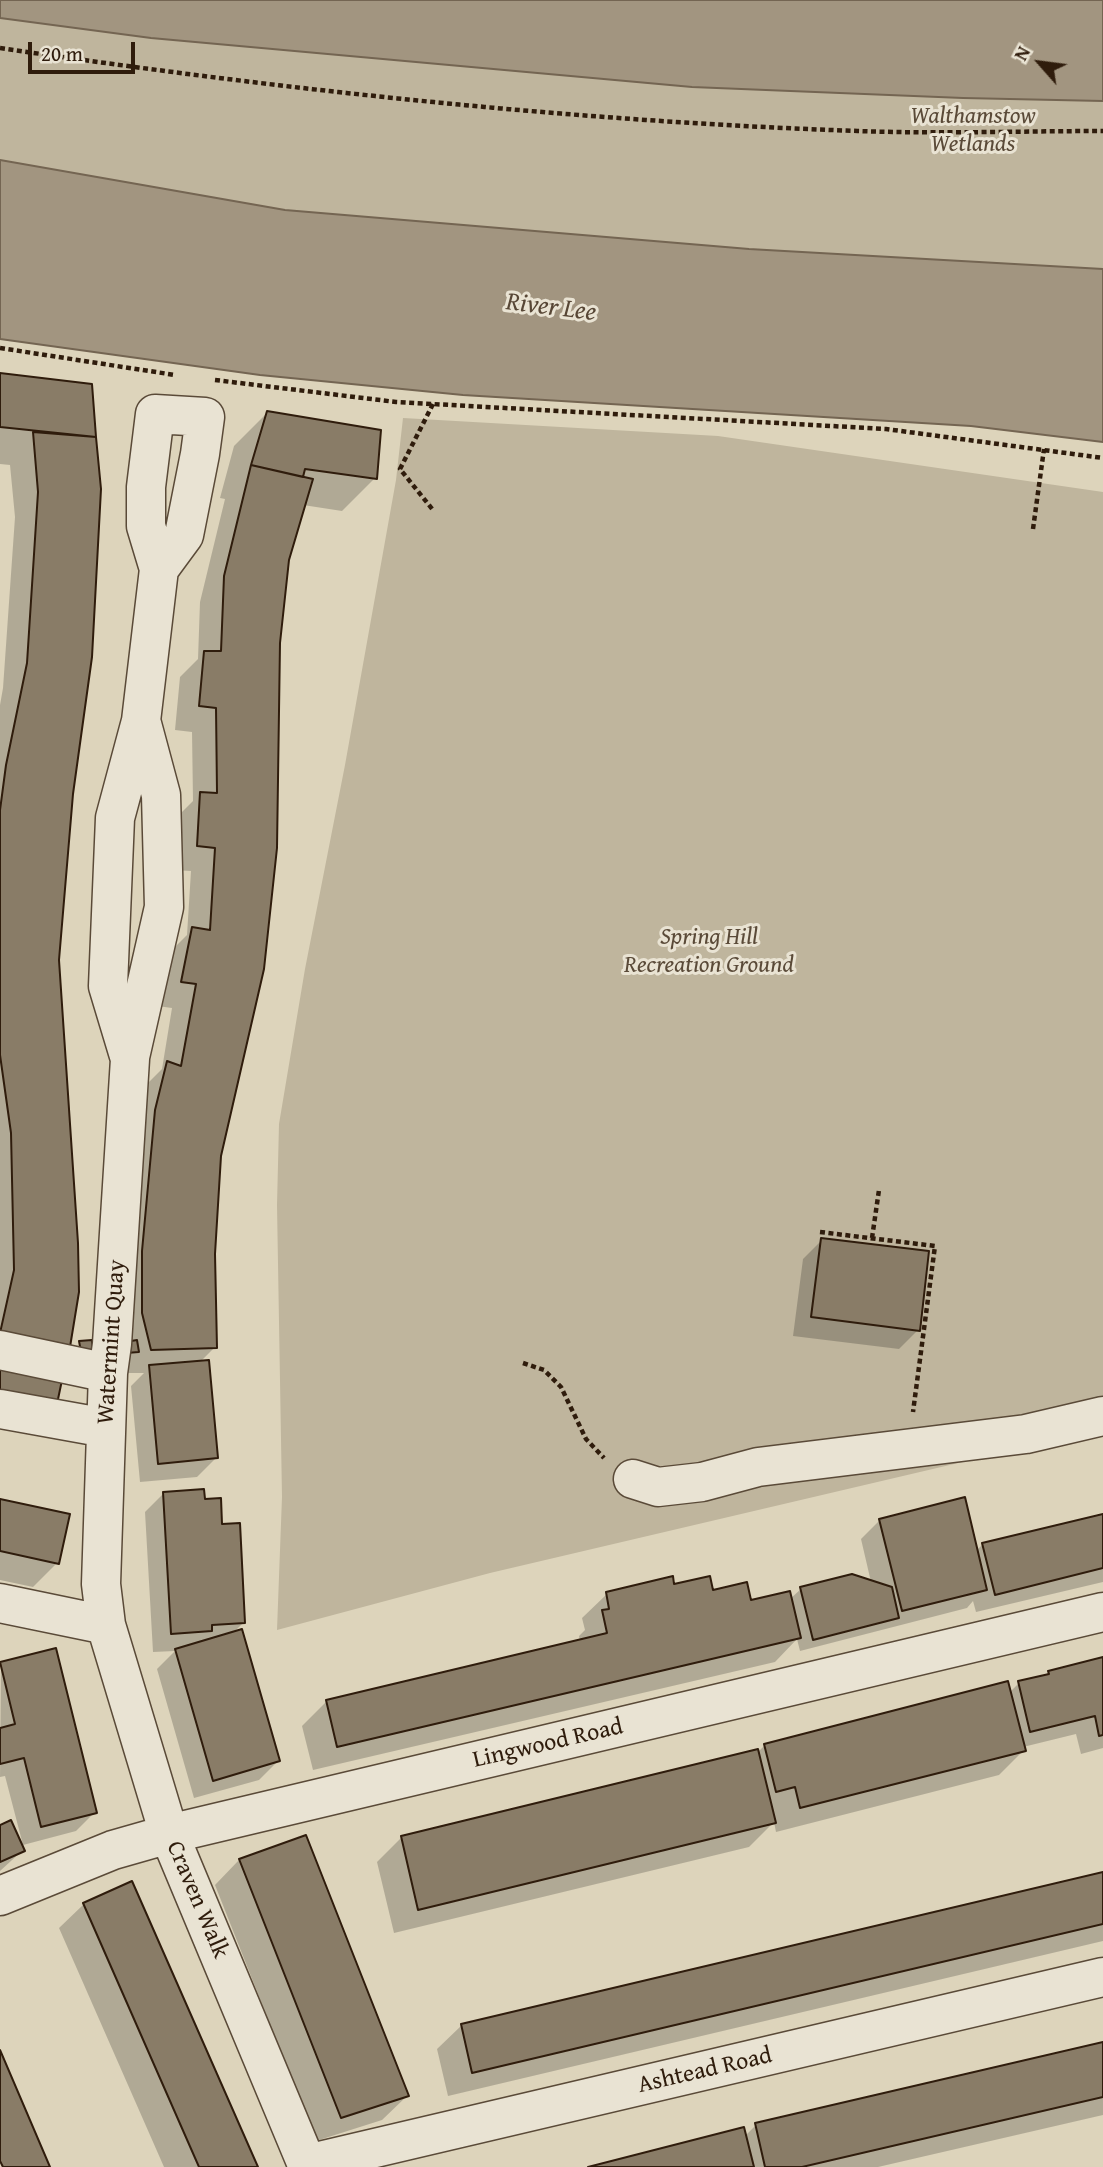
<!DOCTYPE html>
<html>
<head>
<meta charset="utf-8">
<style>
  body { margin:0 }
  #map { position:relative; width:1103px; height:2167px; overflow:hidden; background:#ddd4bb; font-family:"Gentium Book Plus",serif }
  canvas { display:block }
  .north { position:absolute; left:1005px; top:28px; width:70px; height:70px; -webkit-text-stroke:5px #e9e3d3; paint-order:stroke; rotate:298deg; font-size:19px; font-weight:700; line-height:28px; text-align:center; color:#2f1c0c }
  .north::after { content:''; display:block; margin:auto; width:24px; height:32px; background:#2f1c0c; clip-path:polygon(50% 0,100% 100%,50% 72%,0 100%) }
  .scale { position:absolute; left:28px; top:42px; width:107px; height:32px; box-sizing:border-box; border:4px solid #2f1c0c; border-top:0; padding-left:9px; font-size:21px; line-height:24px; white-space:nowrap; color:#2f1c0c; -webkit-text-stroke:5px #e9e3d3; paint-order:stroke }
</style>
</head>
<body>
<div id="map">
<canvas width="1103" height="2167"></canvas>
<div class="north">N</div>
<div class="scale">20 m</div>
</div>
<script>
const c = document.querySelector('canvas').getContext('2d');
c.lineJoin = 'round';
function fillPath(path, color) { c.fillStyle = color; c.fill(path, 'evenodd'); }
function trace(path, color, width, dash) { c.strokeStyle = color; c.lineWidth = width; c.lineCap = dash ? 'butt' : 'round'; c.setLineDash(dash || []); c.stroke(path); }
function drawText(font, color, halo, rows, align = 'center') {
  c.font = font + ' "Gentium Book Plus",serif'; c.lineWidth = 6; c.setLineDash([]); c.textBaseline = 'middle'; c.strokeStyle = halo; c.fillStyle = color; for (const [text, x, y, turn = 0] of rows) {
    c.save(); c.translate(x, y); c.rotate((+turn || 0) * Math.PI / 180); c.textAlign = isNaN(turn) ? turn : align; if (halo) c.strokeText(text, 0, 0); c.fillText(text, 0, 0); c.restore();
  }
}
const green = new Path2D(`
  M0,0H1103V269L749,249L285,210L0,160Z
  M403,418L718,436L1103,492V1429L490,1573L277,1630L282,1497L277,1205L279,1124L305,969L345,765L396,480Z`);
const water = new Path2D(`
  M0,0H1103V101L963,98L692,87L151,38L0,18Z
  M0,160L285,210L749,249L1103,269V442L971,426L463,395L260,375L0,339Z`);
const shadow = new Path2D(`
  M0,375L90,385L94,438L71,794L57,960L76,1243L0,1363V705L3,688L15,517L10,465L0,464Z
  M267,413L375,478L342,511L303,505L288,559L219,1156L214,1254L215,1347L200,1362L216,1458L197,1477L140,1482L131,1386L144,1373H127L143,1088L162,1069L172,1008L157,1006L168,954L187,935L191,871L174,870L176,818L193,801L192,732L175,730L180,677L198,659L200,602L225,499L220,498L234,446Z
  M822,1240L918,1330L899,1349L793,1336L803,1259Z
  M164,1493L203,1501L221,1526L244,1622L232,1634L278,1761L259,1780L194,1798L157,1669L175,1651L153,1652L145,1512Z
  M0,1501L57,1563L33,1587L0,1580Z
  M1103,1516V1582L976,1612L973,1601L967,1608L800,1651L797,1639L775,1662L313,1770L302,1726L327,1701L580,1642L579,1636L585,1630L582,1618L607,1594L673,1586L712,1592L749,1602L790,1599L801,1589L871,1582L861,1539L880,1520L976,1551L983,1544Z
  M1103,1659V1748L1081,1754L1076,1734L1023,1747L1024,1750L999,1775L776,1832L774,1822L749,1847L394,1933L377,1862L402,1837L757,1753L764,1746L1009,1693L1019,1683L1044,1677L1049,1672Z
  M1,1664L95,1812L76,1831L23,1845L5,1776L0,1777Z
  M0,1827L23,1850L0,1871Z
  M305,1837L407,2096L382,2120L316,2141L215,1885L239,1860Z
  M1103,1874V1941L448,2096L437,2049L462,2025Z
  M84,1904L256,2167H164L59,1928Z
  M1103,2044V2115L878,2167H595L745,2136L756,2125Z`);
const building = new Path2D(`
  M0,373L92,384L96,437L0,427Z
  M267,411L381,430L377,479L305,469L303,477L251,465Z
  M33,432L96,437L101,489L92,657L73,794L59,960L78,1243L79,1292L70,1347L0,1333L14,1270L11,1133L0,1055V810L6,765L27,663L38,492Z
  M251,465L313,479L289,560L280,643L277,848L264,969L221,1156L215,1254L217,1348L151,1350L142,1313V1251L155,1110L167,1061L181,1066L196,984L181,982L192,927L210,930L215,848L197,846L200,792L217,793L216,708L199,706L204,651H221L224,576Z
  M821,1238L929,1251L920,1331L811,1317Z
  M92,1340L93,1351L81,1352L79,1341Z
  M137,1340L139,1352L126,1353L125,1342Z
  M209,1360L218,1458L158,1464L149,1365Z
  M0,1366L62,1380L57,1404L0,1391Z
  M204,1489L205,1499L221,1498L222,1524L240,1523L245,1623L212,1625V1631L171,1634L163,1492Z
  M965,1497L987,1590L902,1611L879,1519Z
  M0,1499L70,1514L59,1564L0,1551Z
  M1103,1514V1568L995,1595L982,1543Z
  M852,1574L892,1587L899,1618L813,1640L800,1587Z
  M673,1576L674,1584L710,1576L713,1590L747,1582L751,1600L790,1591L801,1638L337,1747L326,1700L607,1633L602,1610L609,1609L606,1592Z
  M242,1629L280,1761L213,1781L175,1649Z
  M56,1648L97,1813L41,1827L24,1758L0,1764V1728L15,1724L0,1662Z
  M1103,1657V1735L1099,1736L1095,1716L1030,1732L1018,1681L1049,1674L1048,1671Z
  M1008,1681L1026,1751L800,1808L795,1787L776,1792L764,1744Z
  M758,1749L776,1823L418,1910L401,1836Z
  M11,1820L25,1851L0,1862V1825Z
  M306,1835L409,2096L341,2118L239,1859Z
  M1103,1872V1924L472,2073L461,2024Z
  M132,1881L258,2167H199L83,1903Z
  M1103,2042V2097L802,2167H765L755,2123Z
  M0,2050L50,2167H3L0,2161Z
  M744,2127L754,2167H588Z`);
const path = new Path2D(`
  M0,48C285,90 570,121 858,131C939,134 1022,131 1103,131
  M0,348L175,375
  M215,380L396,402L886,429L1103,458
  M433,404L400,469L433,510
  M1033,529L1044,449
  M820,1232L935,1246L913,1412
  M872,1238L879,1190
  M523,1363L544,1370L561,1387L586,1439L604,1458`);
const minor = new Path2D(`
  M159,569L184,535L200,454L205,417L155,414L146,487V526L159,569L141,721L115,818L108,986L130,1059L112,1344L108,1373L101,1584L106,1625L169,1834L308,2167
  M130,1057L164,907L161,795L142,724
  M0,1350L108,1373
  M0,1409L106,1428
  M633,1479L658,1487L702,1482L758,1467L1026,1434L1103,1416
  M0,1603L106,1625
  M0,1896L113,1850L169,1834L1103,1612
  M307,2164L1103,1977`);
const parkNames = [
  ["Walthamstow",973,117],
  ["Wetlands",973,145],
  ["Spring Hill",709,938],
  ["Recreation Ground",709,966]
];
const streetNames = [
  ["Watermint Quay",112,1342,-86],
  ["Lingwood Road",548,1744,-13],
  ["Craven Walk",197,1900,67],
  ["Ashtead Road",705,2071,-13]
];
const waterNames = [
  ["River Lee",551,308,7]
];
fillPath(green, '#bfb59d');
fillPath(water, '#a29580');
trace(water, '#746552', 2);
fillPath(shadow, '#0003');
fillPath(building, '#897c67');
trace(building, '#2f1c0c', 2);
trace(minor, '#5a4a38', 41);
trace(path, '#2f1c0c', 4.5, [5, 3.5]);
trace(minor, '#e9e3d3', 38);
drawText('italic 24px', '#5a4a38', '#e9e3d3', parkNames);
drawText('24px', '#2f1c0c', '#e9e3d3', streetNames);
drawText('italic 26px', '#574635', '#e9e3d3', waterNames);
</script>
</body>
</html>
